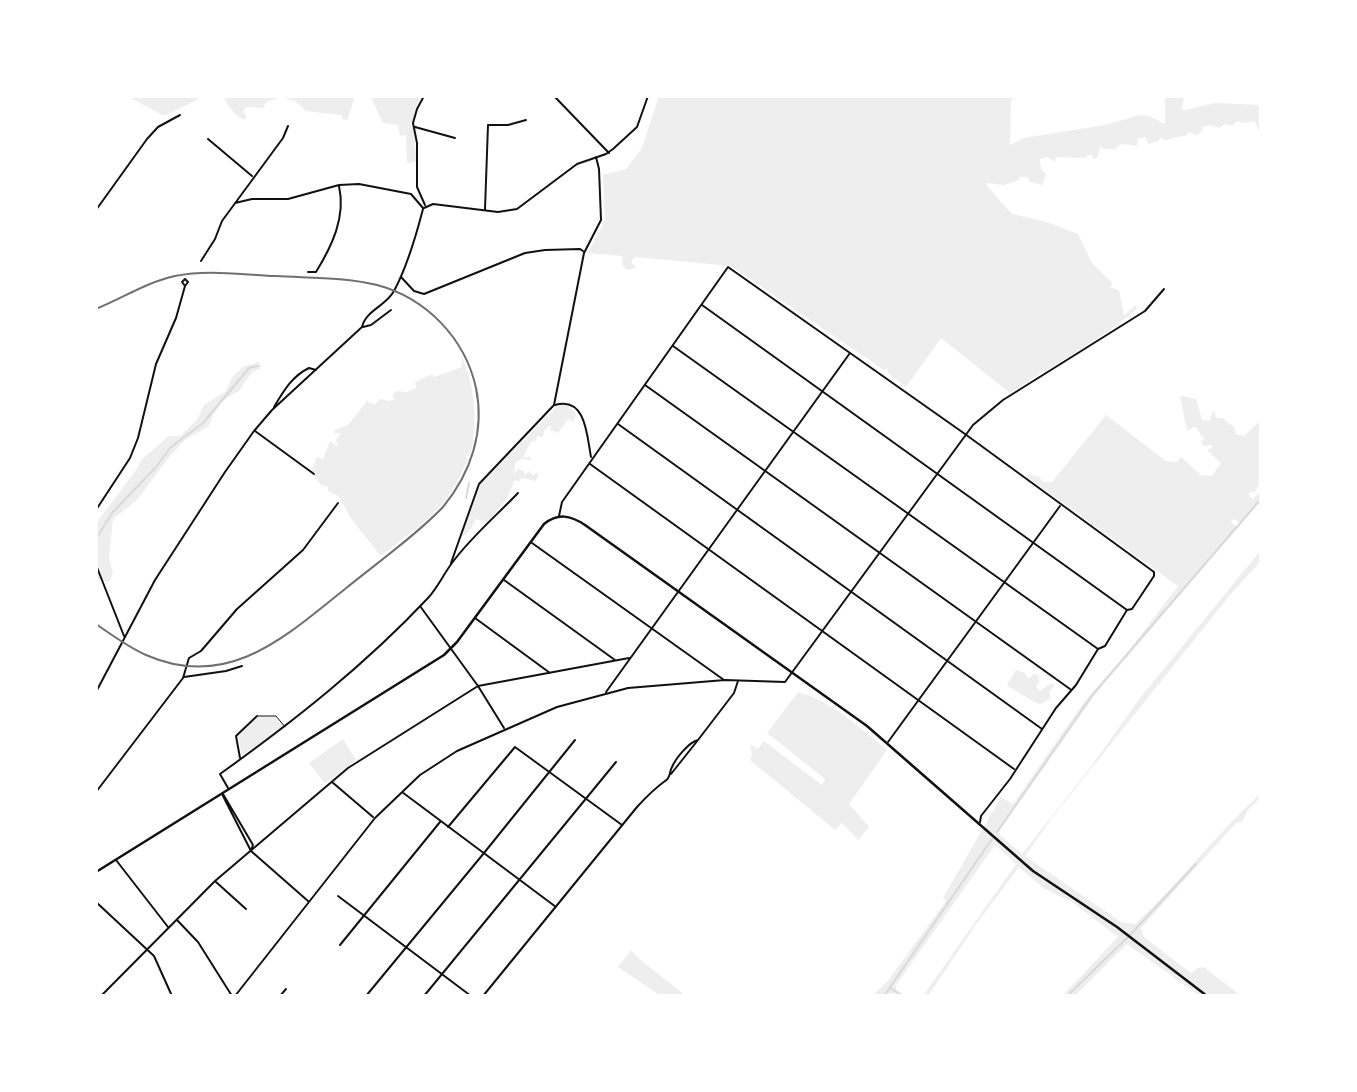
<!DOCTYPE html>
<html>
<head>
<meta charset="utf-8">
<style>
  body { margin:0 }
  #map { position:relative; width:1357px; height:1092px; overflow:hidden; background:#fff; font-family:Mulish,sans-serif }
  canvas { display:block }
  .frame { position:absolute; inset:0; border:98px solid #fff; pointer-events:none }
</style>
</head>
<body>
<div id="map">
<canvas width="1357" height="1092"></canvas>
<div class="frame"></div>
</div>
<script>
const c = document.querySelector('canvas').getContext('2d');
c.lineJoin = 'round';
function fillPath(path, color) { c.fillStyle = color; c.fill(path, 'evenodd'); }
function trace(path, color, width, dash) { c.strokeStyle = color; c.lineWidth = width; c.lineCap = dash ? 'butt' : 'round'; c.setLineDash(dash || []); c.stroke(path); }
const green = new Path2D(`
  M127,96H200L197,100L164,116Z
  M223,96H355L348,119L343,120L342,115L306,111L296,102L282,97L266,102L263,108L246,107L243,112L246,116L245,120C235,117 227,105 223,96Z
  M370,96H423C406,114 417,140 416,162L407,163L406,135L400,136L398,125L383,123Z
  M659,96H1017L1011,101L1010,145L1024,138L1105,125L1136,116L1147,115L1165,124V96H1184L1182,109L1185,110L1215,103L1259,105L1261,96V131L1258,130L1255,121L1242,123L1237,121L1232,126L1226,124L1219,128L1211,125L1202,127L1203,130L1197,135L1188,132L1187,135L1165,140L1160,138L1158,141L1148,144L1145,137L1138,139L1137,146L1121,144L1115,149H1103L1100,146L1098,157L1093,159L1091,154L1085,158L1056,157L1055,162L1047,157L1040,159L1041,169L1046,174L1042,185L1030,182L1028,177H1020L1019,180L1004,185L987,183V186L1012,214L1047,222L1078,234L1092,263L1112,283L1111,288L1119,290L1124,315L1136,305L1137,309C1100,341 1052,365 1010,393L941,338L906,387L888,373L887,368L884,370L731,266L635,257L631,262L636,268L628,270L623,267L622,256L588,253L605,220L603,175L626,169L642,148Z
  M461,355C475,386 477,415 472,449L470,454L465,456L468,459C462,472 456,485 448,497C430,521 403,538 381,556L352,520L338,496L328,491V487L321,485L311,472L317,457L323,459L330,441L338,447L336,440L341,433H334V430L348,425L368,400L369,403L375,404L380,399L389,401L395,399L392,397L396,391L407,392L416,388L415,382L432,374L434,377L462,367Z
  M259,362L261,368L252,372L239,391L225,399L213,414L209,426L185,440L170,456L137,500L113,519L109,558L113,573L109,583L96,578V528L99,519L134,473L142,459L169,436H180L197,420L204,405L225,392L233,376L244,366Z
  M1180,396L1196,399L1202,420L1210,421L1212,412H1215L1216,418H1222L1234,427L1236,434L1244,436L1260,421L1261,415V482L1255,492L1249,493V496L1253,499L1261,490V500L1240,523L1234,519L1231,522L1237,527L1094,696L998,833L1022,854L1090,768L1140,698L1261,550V561L1230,595L1054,815L1025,856L1121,922L1135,924C1180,883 1216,834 1261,793V797L1248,810L1242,822L1236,823L1141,928L1144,937L1191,973L1198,968L1204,967L1241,996H1200L1127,944L1075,996H1058H1062L1118,937L1072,902L1043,888L1019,867L977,923L928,996H923L1016,864L995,845L896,985V990L905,996L892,993L889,996H872L887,982L946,901L943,898L1001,797L1013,804L1084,702L1121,661L1178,586L1027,477L1028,474L1039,477L1044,482H1052L1106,415L1166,461L1176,462L1181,457L1201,475L1212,476L1221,463L1207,450L1212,448L1211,445L1203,446L1201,441L1205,438L1202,437L1197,428L1194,427L1187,431Z
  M558,405C567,405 571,406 576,414L574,422L568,419L558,433L550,430L551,425L545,429L543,437L537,436L536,441L531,442L523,457H530L532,460L522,459L515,463L514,474L518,469L524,471L525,475L529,471L532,475L539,472L536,481L521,478L520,481H514C510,497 497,512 486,523L476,519L472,526L473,527L464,536H460L479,486Z
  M1016,670L1025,673L1028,679L1034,674L1038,675L1039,682L1036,686L1040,691L1050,684H1054V687L1050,691V699C1047,700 1044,703 1040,704C1037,704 1010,688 1007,685Z
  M798,692C832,701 860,728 887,750L849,804L869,827L858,840L842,823L835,830L750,760L752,755L750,744L758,749L764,741L822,785L825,779L767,733Z
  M258,717H276L283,727L242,756L238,736Z
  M343,739L356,760L325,784L309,763Z
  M631,950L637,957L686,996H661L618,967Z`);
const stream = new Path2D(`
  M466,498L469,483
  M96,539L112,513L156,467L171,447L203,423L249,368L258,366
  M997,832L1093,694L1261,499
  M1130,935L1196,864
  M890,988L903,996
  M884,996L992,839
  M1067,996L1128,937`);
const service = new Path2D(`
  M258,716H276L285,727`);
const minor = new Path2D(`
  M424,96L417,109L413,123L417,143V187L425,205
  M554,96L609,153
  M415,127L455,138
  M208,139L252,176
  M235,203L252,199H288L339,185L359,184L411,194L423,208
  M424,208L433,204L498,212L517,209L577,164L606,154L613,149L637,127L648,96
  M485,209L488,125H508L526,120
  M96,210L147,139L158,127L180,115
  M201,261L215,239L222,221L283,138L288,126
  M308,272H316C332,246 346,217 339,186
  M401,277L414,291L424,294L525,253L545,250L580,249L583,251
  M185,279L188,282L185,286L182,282Z
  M702,305L1127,610
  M363,327L371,325L391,310
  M673,346L1098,649
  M645,385L1070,689
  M555,405C586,396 587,436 591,457
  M274,407C283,392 292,376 309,368L316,370
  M618,424L1042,729
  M255,431L314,474
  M590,464L1014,769
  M96,510L130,458L138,438L156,364L176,318L185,286
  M559,516L562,502L728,267L965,434L1154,572V576L1132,609L1127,610L1105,646L1098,649L1076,685L1056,708L1010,779L981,816L980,822
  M532,543L724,680
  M451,563L479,484L554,405L584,253L601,220L599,169L596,157
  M96,565L124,636
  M504,580L615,660
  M420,606L478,686L504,728
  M475,618L550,673
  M184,677L226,671L242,666
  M96,692L155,580L225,472L254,431L272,410L362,327C366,310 386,306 394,291C407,267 416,236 423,209
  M606,692L850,353
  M888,742L1060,506
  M240,758L236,736L257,716
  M671,774L698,740
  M332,782L373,817
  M228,788L220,774C294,721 365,665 428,598C438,587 443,575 452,563C470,538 496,516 518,493
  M96,792L183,678L189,658L201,651L237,609L303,550L338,503
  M402,792L556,907
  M222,794L251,851L308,901
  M223,794L253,845L251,850
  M448,827L515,747L622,825
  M116,860L168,927
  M216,882L246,909
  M338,896L471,996
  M96,902L154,956L172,996
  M177,920L198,942L232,996
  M340,945L440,822
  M101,996L215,881L348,768L478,686L629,658
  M235,996L375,818L420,775L457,751L557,707L628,688L725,680L785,682L973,425L1003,400L1145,311L1164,289
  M280,996L286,989
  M366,996L484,853L575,740
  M424,996L616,762
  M483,996L637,807C647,796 654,789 665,781C671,778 669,772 672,767C676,758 689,742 698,740L734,693L738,681`);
const tertiary = new Path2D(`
  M96,872L444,655L457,642L544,524C558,513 570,515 585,525L867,726L1033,871L1117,927L1207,996`);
const rail = new Path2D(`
  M96,309C123,298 147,282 175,276C208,269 243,275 276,276C309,278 345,277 377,285C426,298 465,338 476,388C485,431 471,473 443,507C414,537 378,562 345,589C285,637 228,691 146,655C128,647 112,635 96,624`);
fillPath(green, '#eee');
trace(stream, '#d9d9d9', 2);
trace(service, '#111', 1);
trace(minor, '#111', 2);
trace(tertiary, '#111', 2.5);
trace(rail, '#707070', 2);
</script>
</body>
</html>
